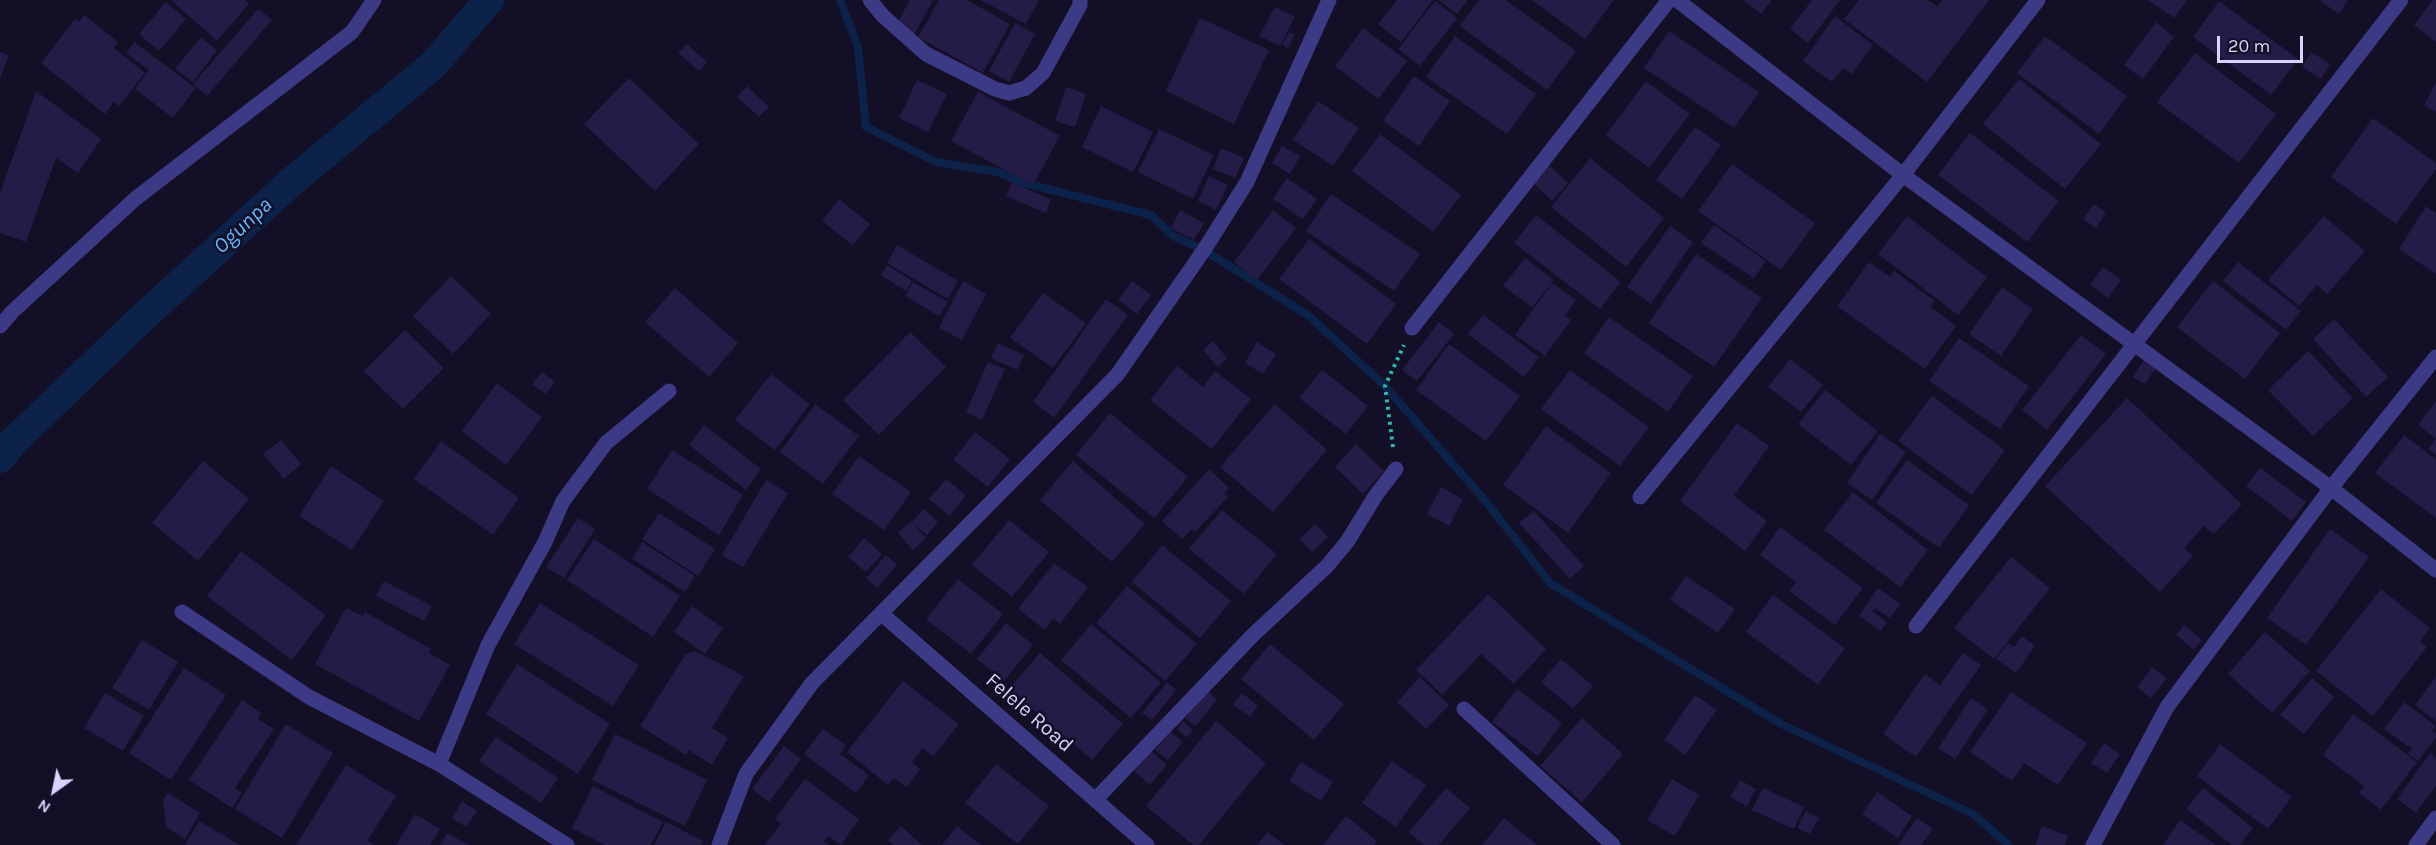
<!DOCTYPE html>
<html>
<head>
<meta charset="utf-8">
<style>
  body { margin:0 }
  #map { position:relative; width:2436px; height:845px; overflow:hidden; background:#130f26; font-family:Karla,sans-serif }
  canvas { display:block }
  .north { position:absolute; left:24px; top:761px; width:60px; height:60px; -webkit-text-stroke:4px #130f26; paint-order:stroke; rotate:213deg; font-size:16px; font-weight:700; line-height:24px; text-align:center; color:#d9d4ff }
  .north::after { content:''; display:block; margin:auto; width:21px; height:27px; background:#d9d4ff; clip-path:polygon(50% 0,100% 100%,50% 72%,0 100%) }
  .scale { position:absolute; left:2217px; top:36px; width:86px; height:27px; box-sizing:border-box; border:3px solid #d9d4ff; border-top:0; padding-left:8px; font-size:18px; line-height:21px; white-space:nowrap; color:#d9d4ff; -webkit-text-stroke:4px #130f26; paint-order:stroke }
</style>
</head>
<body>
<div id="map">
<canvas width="2436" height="845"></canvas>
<div class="north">N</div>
<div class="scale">20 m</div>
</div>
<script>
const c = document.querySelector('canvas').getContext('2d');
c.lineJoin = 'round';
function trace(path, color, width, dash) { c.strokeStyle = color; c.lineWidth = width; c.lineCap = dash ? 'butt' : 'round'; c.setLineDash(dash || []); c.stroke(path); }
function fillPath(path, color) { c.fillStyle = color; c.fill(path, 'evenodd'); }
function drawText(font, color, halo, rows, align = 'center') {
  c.font = font + ' Karla,sans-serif'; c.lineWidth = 5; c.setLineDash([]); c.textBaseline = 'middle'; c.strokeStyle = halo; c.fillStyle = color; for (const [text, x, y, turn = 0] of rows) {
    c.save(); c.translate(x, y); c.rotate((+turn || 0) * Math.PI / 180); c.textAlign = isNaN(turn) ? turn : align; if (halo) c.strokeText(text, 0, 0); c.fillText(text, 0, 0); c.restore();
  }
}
const stream = new Path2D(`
  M840,0L858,47L866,127L936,162L998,172L1020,182L1151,215L1173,236L1204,250L1309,316L1385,386L1487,503L1550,583L1781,724L1973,814L2009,845`);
const canal = new Path2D(`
  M0,458L13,442L140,320L290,183L433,65L489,0`);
const building = new Path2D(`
  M171,0H245L249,4L217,41Z
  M910,0H933L914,35L896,25Z
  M939,0H967L1010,24L983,73L918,37Z
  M980,0H1039L1026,24Z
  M1397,0H1433L1401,42L1378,24Z
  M1438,0H1468L1457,14Z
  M1479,0H1506L1576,51L1547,90L1460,26Z
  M1532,0H1614L1585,39Z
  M1743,0H1772L1761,14Z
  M1812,0H1840L1808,43L1790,29Z
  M1859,0H1928L1937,6L1942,0H1989L1927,82L1844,19Z
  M2148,0H2187L2174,18Z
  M2319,0H2348L2339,14Z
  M2433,0H2436V42L2414,25Z
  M1435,1L1457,18L1420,66L1398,49Z
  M2219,1L2298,59L2271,95L2193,37Z
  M166,2L186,19L159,51L139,34Z
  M1275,7L1295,17L1280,46L1259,36Z
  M258,9L272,20L207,96L193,84Z
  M84,15L118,42L114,48L145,73L119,106L114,102L105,114L41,63L75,19L79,22Z
  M1835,16L1873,45L1852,74L1843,68L1832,82L1803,61Z
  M1200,18L1269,50L1234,124L1166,91Z
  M2156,22L2174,37L2143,79L2124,65Z
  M1015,23L1035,34L1009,82L989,71Z
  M1363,28L1407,61L1378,99L1335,66Z
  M1669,31L1759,92L1734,128L1644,68Z
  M1289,32L1295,35L1288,48L1282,45Z
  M1455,36L1536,94L1507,134L1426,77Z
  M2045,36L2127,96L2099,134L2017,73Z
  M201,37L217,50L193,82L175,69Z
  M134,42L196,88L173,118L135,89L149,70L126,53Z
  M687,44L707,62L699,71L678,53Z
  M0,52L9,55L0,79Z
  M2311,52L2330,64L2321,79L2302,67Z
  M2195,53L2276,114L2239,163L2157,102Z
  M1414,76L1450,101L1419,146L1383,121Z
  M629,78L699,144L655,191L584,124Z
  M2019,79L2101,144L2065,189L1983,124Z
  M917,80L947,94L928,132L899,118Z
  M1646,81L1690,114L1649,168L1606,135Z
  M2436,82V112L2424,105Z
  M747,86L769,107L759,117L737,97Z
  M1066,87L1086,94L1075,127L1055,121Z
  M36,91L101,139L78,173L56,158L26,242L0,233V193Z
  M978,92L1060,136L1033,185L951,141Z
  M1318,101L1359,128L1333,166L1293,140Z
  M1101,106L1153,132L1133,172L1082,147Z
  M2373,118L2436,163V169L2396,224L2331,177Z
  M1695,127L1721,145L1682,199L1656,180Z
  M1159,129L1214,155L1193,199L1138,172Z
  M1970,133L2059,201L2027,242L1938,175Z
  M1380,134L1461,195L1433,232L1352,171Z
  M1282,146L1300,156L1290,174L1272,163Z
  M1221,148L1244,158L1235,178L1213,169Z
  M1590,158L1664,218L1626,267L1551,207Z
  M1732,164L1815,223L1781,270L1698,211Z
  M1549,165L1568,183L1552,201L1532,182Z
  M1209,176L1228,185L1216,210L1198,201Z
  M1287,178L1317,199L1303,219L1273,199Z
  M1012,183L1051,199L1046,213L1006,196Z
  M1331,194L1420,254L1394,291L1306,231Z
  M839,199L870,224L853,245L822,221Z
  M2094,204L2106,213L2096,228L2083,219Z
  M2426,206L2436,213V274L2399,249Z
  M1180,210L1204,223L1194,240L1171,228Z
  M1273,210L1296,228L1257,280L1234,262Z
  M1536,215L1621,282L1600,309L1514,243Z
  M1907,216L1987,277L1958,315L1878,254Z
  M2324,216L2365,251L2327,294L2317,285L2299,306L2268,280Z
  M1714,225L1766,261L1754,278L1701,243Z
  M1670,226L1693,242L1651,304L1627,287Z
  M1309,239L1396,304L1367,344L1279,279Z
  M897,245L958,281L948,299L887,263Z
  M1696,254L1762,298L1714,367L1649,323Z
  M1525,258L1554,280L1532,307L1503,286Z
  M1869,262L1890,277L1894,271L1935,301L1931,307L1956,326L1925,369L1837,306Z
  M2238,262L2301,311L2286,330L2223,281Z
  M887,265L912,281L906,291L881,275Z
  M2103,267L2121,280L2108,298L2090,285Z
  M451,276L491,314L453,354L413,316Z
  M963,281L986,294L962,340L939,328Z
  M1132,281L1151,295L1137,314L1118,300Z
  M2213,281L2280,333L2245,379L2177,327Z
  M913,282L948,302L939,316L905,296Z
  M1552,283L1576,300L1565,316L1571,320L1545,356L1515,335Z
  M2002,287L2033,309L2001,356L1969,334Z
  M675,288L738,343L709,377L645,322Z
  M1043,293L1086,323L1053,368L1010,338Z
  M1106,299L1128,315L1054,418L1033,402Z
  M1483,315L1539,357L1524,377L1468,334Z
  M1609,317L1693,376L1668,412L1584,353Z
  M2334,319L2388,377L2366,397L2313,339Z
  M1439,322L1454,334L1417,381L1402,370Z
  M405,330L444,368L403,409L364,371Z
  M910,332L946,367L879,435L843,400Z
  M2081,335L2106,354L2047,430L2022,410Z
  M1959,338L2029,386L2000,429L1929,381Z
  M1213,341L1227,358L1218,367L1203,350Z
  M1257,342L1276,354L1263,374L1245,363Z
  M998,343L1024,355L1017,370L991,358Z
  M1449,344L1520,396L1486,441L1416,390Z
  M2308,351L2353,398L2313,436L2268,390Z
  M2146,357L2158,364L2145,384L2133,377Z
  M1790,359L1823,385L1801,412L1768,387Z
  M988,362L1005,369L982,420L966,412Z
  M1177,366L1203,387L1215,371L1251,399L1212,449L1150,400Z
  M1322,370L1368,406L1346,434L1299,398Z
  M1570,370L1649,427L1620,466L1541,409Z
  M542,372L555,382L546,394L532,384Z
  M771,374L810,404L775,450L735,420Z
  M497,383L542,417L506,465L462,431Z
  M1825,390L1878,431L1851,465L1798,424Z
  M1932,396L2005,450L1972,495L1898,441Z
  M2127,398L2242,504L2214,534L2204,526L2184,548L2193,556L2160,592L2045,486Z
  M2436,401V455L2428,449L2436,439L2418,425Z
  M815,404L859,436L823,484L780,452Z
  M1275,404L1327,450L1273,512L1220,467Z
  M1110,413L1188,477L1154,518L1076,455Z
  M1737,423L1769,446L1734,496L1767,521L1745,551L1680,501Z
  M704,425L761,469L746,490L689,445Z
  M1546,426L1611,473L1568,533L1503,485Z
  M975,432L1010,459L988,487L953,460Z
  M1880,434L1906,452L1872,500L1847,483Z
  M2404,435L2436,459V518L2375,473Z
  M281,440L301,464L284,479L263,454Z
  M441,441L519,498L493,535L414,479Z
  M1356,444L1384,471L1363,494L1335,467Z
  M672,450L743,495L719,535L647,489Z
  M859,456L911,492L884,530L832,494Z
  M1907,460L1969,505L1939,548L1876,503Z
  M203,461L249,499L198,561L152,523Z
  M1073,461L1145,524L1112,562L1040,500Z
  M331,466L384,501L352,550L299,516Z
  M2260,468L2306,502L2292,521L2246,486Z
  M1209,469L1229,488L1224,494L1228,497L1195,532L1192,529L1182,539L1162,521Z
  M946,479L966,495L950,516L929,499Z
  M766,480L788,493L743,567L722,555Z
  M1441,487L1463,499L1449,526L1427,514Z
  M1853,492L1928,550L1900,587L1824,530Z
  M924,509L938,522L927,535L912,522Z
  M1222,510L1277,554L1244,594L1189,549Z
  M1534,511L1584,566L1570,579L1519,523Z
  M659,513L715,549L698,576L642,539Z
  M578,518L595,529L564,578L546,567Z
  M1009,520L1049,552L1012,597L972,565Z
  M911,521L926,538L913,550L898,533Z
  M1315,524L1328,537L1312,552L1299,539Z
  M1780,527L1863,588L1835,625L1789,591L1796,582L1760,555Z
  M2330,529L2369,557L2306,645L2267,618Z
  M864,538L882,554L866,572L848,557Z
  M594,539L680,596L653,637L567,580Z
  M642,542L695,576L685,592L632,559Z
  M1162,545L1231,601L1200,638L1132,582Z
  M241,551L326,615L292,660L207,596Z
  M886,555L897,565L877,588L866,578Z
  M2011,557L2050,588L1994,659L1954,628Z
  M1054,563L1088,587L1060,624L1053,619L1045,630L1018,609Z
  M1686,576L1735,609L1718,633L1670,600Z
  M958,579L1003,614L971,654L926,619Z
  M384,581L432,606L424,621L376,596Z
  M1127,586L1197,644L1165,681L1096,623Z
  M1878,588L1900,604L1890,618L1875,608L1872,611L1887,622L1881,631L1859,616Z
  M2381,589L2430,628L2420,641L2427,647L2373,716L2316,671Z
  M1488,594L1546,649L1514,684L1481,654L1442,695L1416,670Z
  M1773,595L1845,648L1818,685L1746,632Z
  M540,603L639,665L613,706L514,644Z
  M692,606L723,628L705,654L674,632Z
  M346,608L363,616L365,612L431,649L429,653L450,665L419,721L315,664Z
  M1006,623L1033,645L1004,681L977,659Z
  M1091,624L1161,682L1131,718L1061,660Z
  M2184,625L2202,640L2194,650L2176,635Z
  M2265,632L2310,671L2272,713L2228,674Z
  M2022,636L2035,646L2016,673L1996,659L2008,643L2014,647Z
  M142,640L178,662L149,710L112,688Z
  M1270,644L1344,704L1314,740L1241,679Z
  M695,651L744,676L712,728L728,738L712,765L689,750L686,755L640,726L685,655Z
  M1040,653L1123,724L1092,760L1009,689Z
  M1963,653L1981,665L1916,757L1883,734L1925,674L1940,685Z
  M1561,659L1593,686L1573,709L1541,682Z
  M517,664L610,724L578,774L486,714Z
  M2152,667L2167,678L2151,698L2137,687Z
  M184,668L226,695L171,780L129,753Z
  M1420,677L1449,705L1426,729L1397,702Z
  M2436,677V721L2415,705Z
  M2312,678L2334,697L2304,734L2280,715Z
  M903,681L959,724L933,757L923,748L912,762L920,769L907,787L894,778L888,785L847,752Z
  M1167,682L1176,690L1152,720L1142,713Z
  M1517,689L1562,723L1538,756L1492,722Z
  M1207,691L1217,699L1196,726L1185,718Z
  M2011,692L2087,743L2058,785L2024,763L2012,781L1970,752Z
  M105,693L144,716L123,751L84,728Z
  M1242,693L1258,706L1250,717L1233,705Z
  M1695,695L1717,710L1685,755L1664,740Z
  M1971,698L1988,709L1955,759L1938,748Z
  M242,700L261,713L258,719L274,729L235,788L242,793L232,808L189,780Z
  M2404,702L2436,726L2432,731L2436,733V738L2418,761L2408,754L2412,749L2384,729Z
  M2353,714L2417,762L2381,810L2359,793L2364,786L2323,755Z
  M1582,718L1623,754L1582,802L1540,766Z
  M1183,721L1193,730L1187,738L1177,729Z
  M1216,721L1266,763L1199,845H1193L1146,806Z
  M286,724L333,753L282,838L235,809Z
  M823,729L846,745L840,754L869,775L856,793L804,754Z
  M1171,732L1183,742L1168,760L1155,750Z
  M615,734L707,780L685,826L592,780Z
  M496,737L558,778L541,803L479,761Z
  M2104,743L2120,754L2107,773L2091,763Z
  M2220,744L2292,797L2268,829L2197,776Z
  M784,746L801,759L769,802L752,789Z
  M1151,751L1167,765L1150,785L1134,771Z
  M2430,753L2436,758V786L2416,813L2397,799Z
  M1392,761L1426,785L1396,827L1362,803Z
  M1301,762L1333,782L1321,801L1289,781Z
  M996,764L1049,806L1018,844L965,803Z
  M346,765L396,796L367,841L374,845H296Z
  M805,779L859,819L841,845L828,836L824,841L829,845H765L781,823L775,819Z
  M1672,779L1699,795L1675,836L1647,820Z
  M1740,780L1756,789L1747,806L1730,797Z
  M593,786L663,822L651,845H605L572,828Z
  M1446,788L1470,808L1439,845H1424L1409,832Z
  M1763,788L1804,807L1794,829L1752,810Z
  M2203,788L2253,828L2240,845H2232L2186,809Z
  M1877,792L1912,816L1898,838L1862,814Z
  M168,793L200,813L185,839L166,827L163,801Z
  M462,801L477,811L466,827L452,818Z
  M1806,811L1819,818L1810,834L1797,828Z
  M415,814L440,829L430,845H396Z
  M1346,816L1377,841L1374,845H1323Z
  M1504,818L1537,845H1482Z
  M1917,818L1933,829L1921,845H1898Z
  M2180,820L2216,845H2163Z
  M199,821L240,845H185Z
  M666,822L703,841L701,845H654Z
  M901,826L922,845H893L888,840Z
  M957,826L981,845H942Z
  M2042,826L2068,836L2065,845H2035Z
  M1268,832L1284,845H1257Z
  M447,833L469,845H440Z`);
const path = new Path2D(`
  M1393,447L1385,386L1404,345`);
const street = new Path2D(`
  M870,0L883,16L926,54L995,89L1009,93L1026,88L1043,73L1080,5V0
  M1677,0L1903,175L2331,488L2436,570
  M0,326L12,312L135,199L352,32L374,0
  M1412,328L1669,0
  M1640,497L1903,175L2038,0
  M182,612L309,697L439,764L567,845
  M882,614L1147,845
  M1916,626L2401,0
  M1464,709L1613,845
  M439,764L488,645L545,542L563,501L606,443L669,391
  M1096,799L1253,635L1327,566L1347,542L1376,495L1396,469
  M719,845L746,774L812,683L1117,375L1204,250L1247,182L1329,0
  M2093,845L2167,707L2331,488L2436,357
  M2416,845L2436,818`);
const streetNames = [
  ["Felele Road",1029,713,41]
];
const waterNames = [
  ["Ogunpa",243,226,-43]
];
trace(stream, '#0c2248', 8);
trace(canal, '#0c2248', 30);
fillPath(building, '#241b47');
trace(path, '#2fb8b0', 4, [3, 4.5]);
trace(street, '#3d3a85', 15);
drawText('21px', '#d9d4ff', '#130f26', streetNames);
drawText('italic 22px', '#62b6ff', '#130f26', waterNames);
</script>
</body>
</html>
